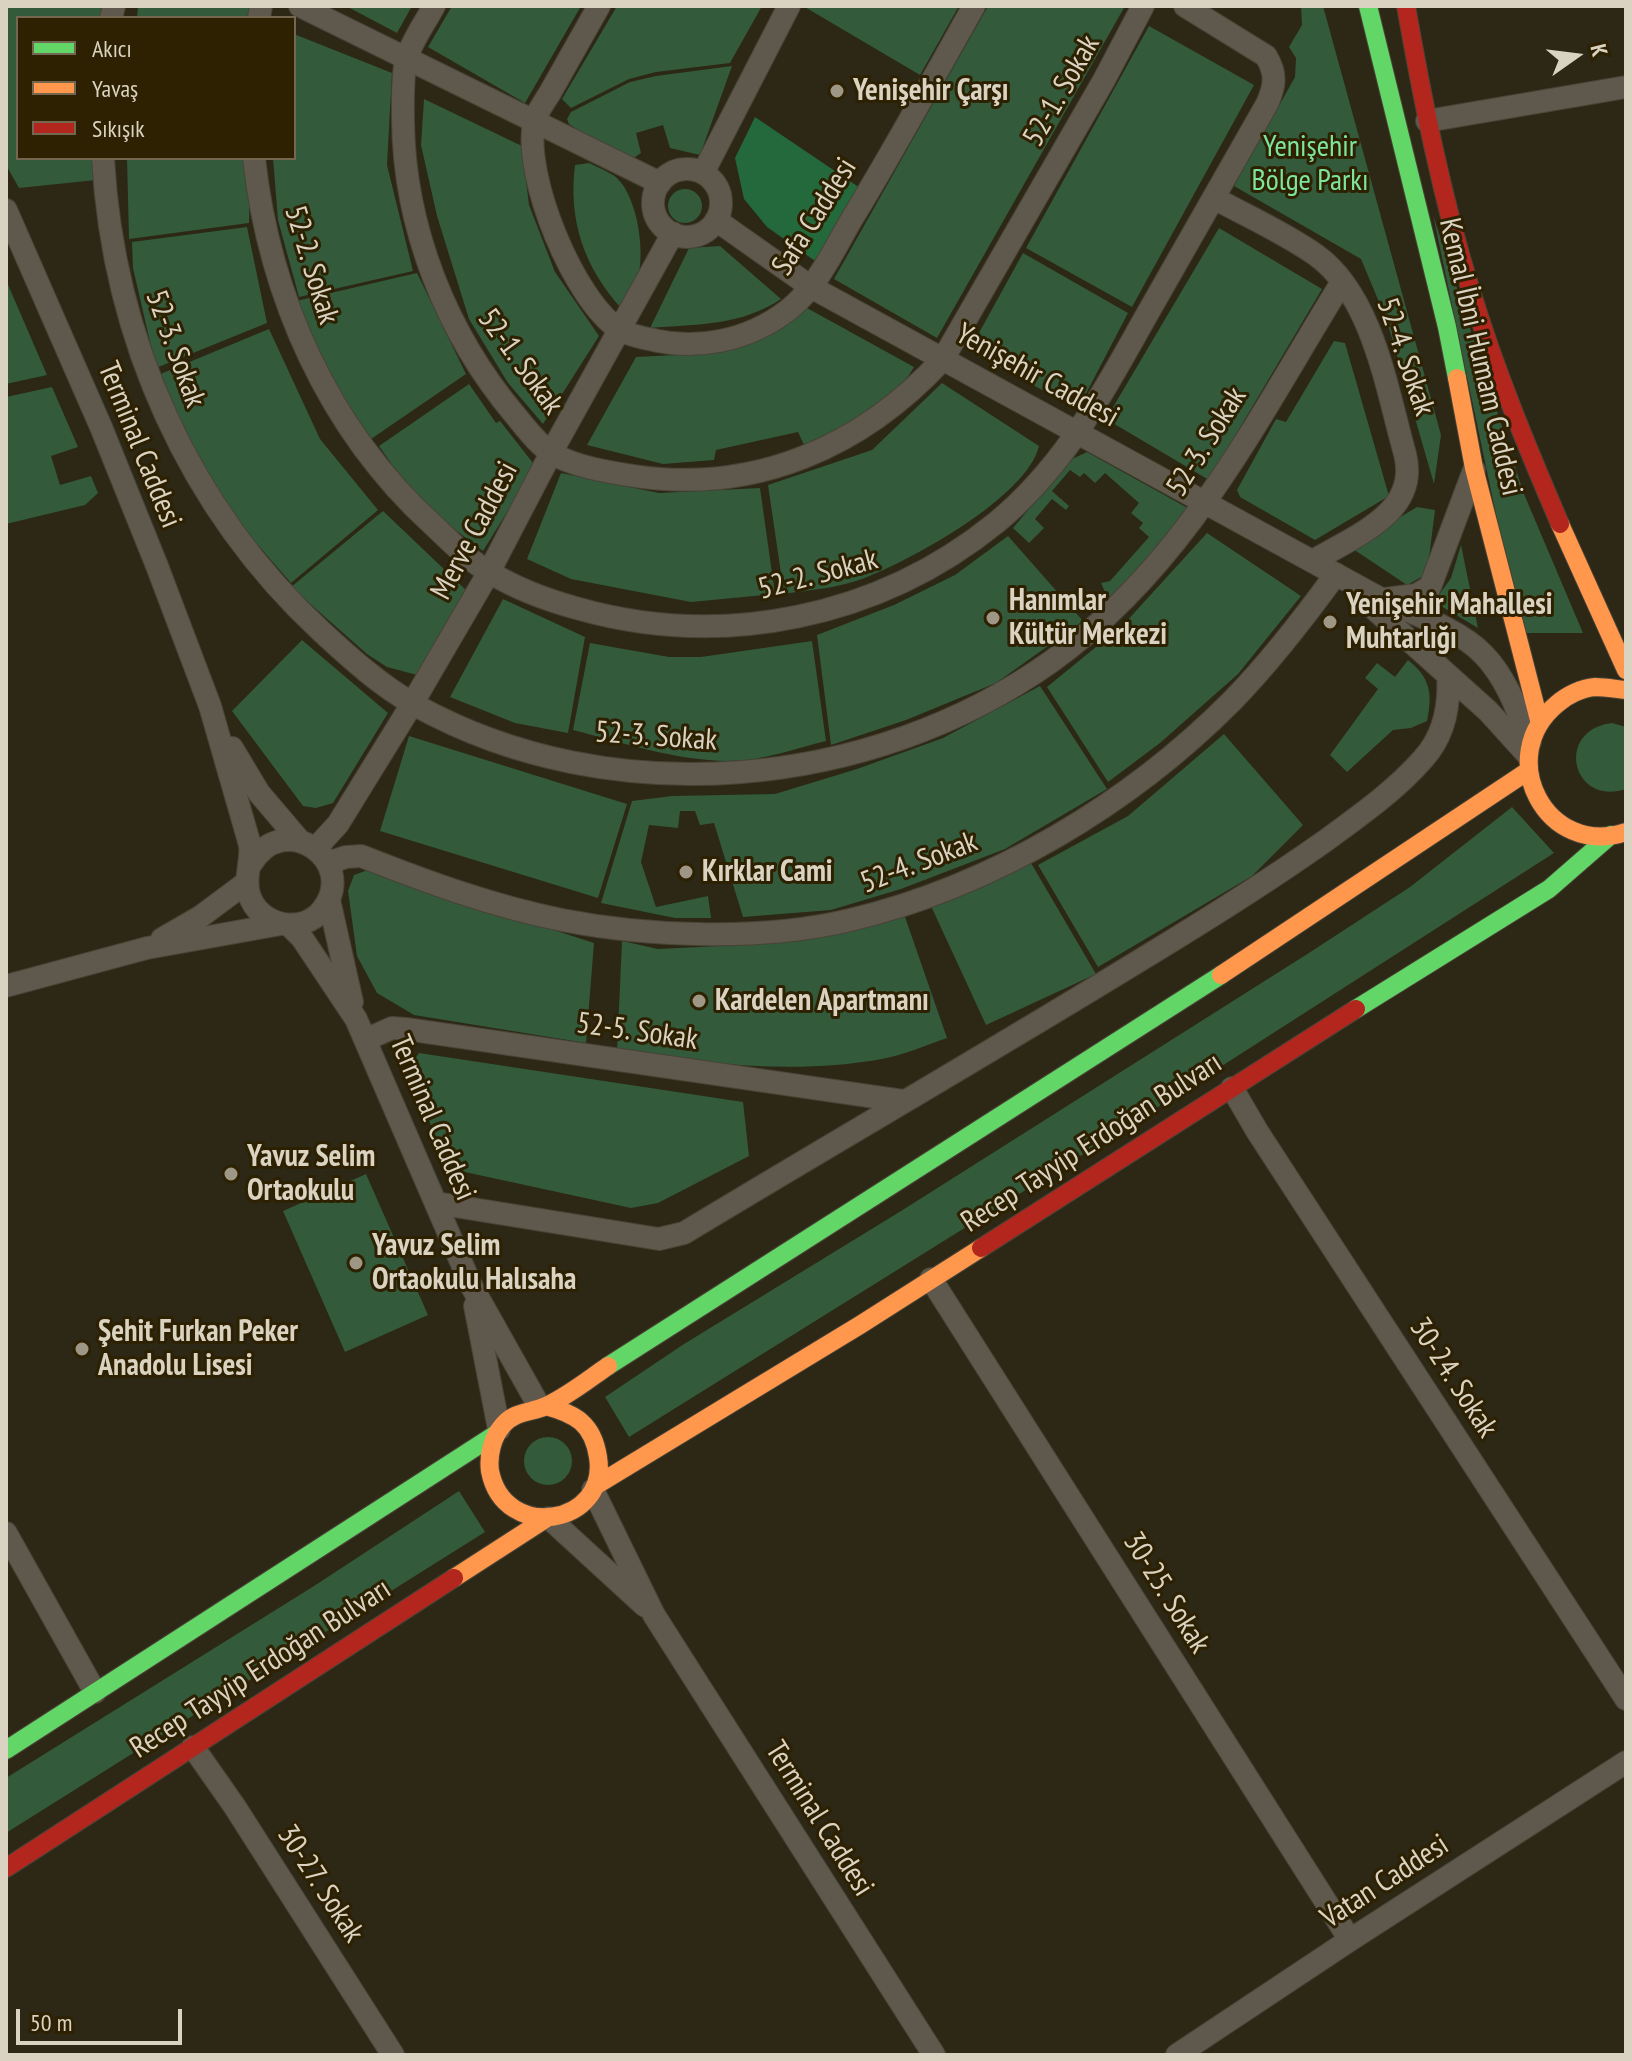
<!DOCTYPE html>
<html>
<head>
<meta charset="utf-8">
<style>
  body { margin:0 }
  #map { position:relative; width:1632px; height:2061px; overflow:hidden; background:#2d2715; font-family:"PT Sans Narrow",sans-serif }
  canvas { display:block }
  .frame { position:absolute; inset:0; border:8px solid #dbd3c2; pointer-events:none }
  .legend { position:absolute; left:16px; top:16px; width:280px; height:144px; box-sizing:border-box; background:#2d2102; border:2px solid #73684f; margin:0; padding:10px 14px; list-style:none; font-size:24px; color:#dbd3c2 }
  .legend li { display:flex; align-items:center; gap:16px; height:40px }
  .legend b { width:40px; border:2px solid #73684f }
  .north { position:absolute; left:1536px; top:16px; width:80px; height:80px; -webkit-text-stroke:6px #2d2102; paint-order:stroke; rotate:76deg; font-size:22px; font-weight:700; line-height:32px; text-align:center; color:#dbd3c2 }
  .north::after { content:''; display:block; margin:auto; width:28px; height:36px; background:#dbd3c2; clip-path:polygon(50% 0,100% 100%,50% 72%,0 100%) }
  .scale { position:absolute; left:16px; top:2009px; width:166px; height:36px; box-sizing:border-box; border:4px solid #dbd3c2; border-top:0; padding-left:10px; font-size:24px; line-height:28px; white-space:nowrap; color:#dbd3c2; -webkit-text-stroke:6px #2d2102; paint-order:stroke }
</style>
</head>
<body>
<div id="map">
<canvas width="1632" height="2061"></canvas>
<div class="frame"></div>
<ul class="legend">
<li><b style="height:10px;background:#63d668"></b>Akıcı</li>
<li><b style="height:10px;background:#ff974d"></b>Yavaş</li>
<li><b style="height:10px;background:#b3261e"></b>Sıkışık</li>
</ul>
<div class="north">K</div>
<div class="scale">50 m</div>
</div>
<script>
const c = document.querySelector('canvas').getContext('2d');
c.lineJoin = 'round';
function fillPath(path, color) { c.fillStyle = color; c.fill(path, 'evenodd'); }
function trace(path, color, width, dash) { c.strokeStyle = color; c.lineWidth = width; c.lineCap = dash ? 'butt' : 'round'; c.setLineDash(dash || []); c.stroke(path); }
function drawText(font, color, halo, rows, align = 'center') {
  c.font = font + ' "PT Sans Narrow",sans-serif'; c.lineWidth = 6; c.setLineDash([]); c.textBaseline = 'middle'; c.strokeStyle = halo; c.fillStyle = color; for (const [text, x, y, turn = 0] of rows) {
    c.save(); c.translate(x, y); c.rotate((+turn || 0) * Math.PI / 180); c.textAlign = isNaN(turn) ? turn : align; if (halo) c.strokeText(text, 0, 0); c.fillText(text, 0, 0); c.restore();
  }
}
const green = new Path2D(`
  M6,6H103L101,18H18V158H96V180L19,188L6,165Z
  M138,6H251V18H137Z
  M346,6H412L397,33Z
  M452,6H581L525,103L428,47Z
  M617,6H762L730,63L656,72L629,79L571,108L562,99Z
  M803,6H959L920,75Z
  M988,6H1125L937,338L834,279Z
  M1301,6H1323L1441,435L1434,484L1387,321L1361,259L1234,186L1295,77L1296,58L1289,47L1302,25Z
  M1149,26L1254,85L1132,307L1026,248Z
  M294,34L392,73L387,165L413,271L299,297L278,220L273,158H294Z
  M732,66L700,155L670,148L663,125L636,133L641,153L626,163L569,124L567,119L571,112L630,82L656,76Z
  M424,99L522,146L529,205L555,272L599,336L543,424L508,383L469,319L437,216L421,145Z
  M127,158H251L249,223L129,239Z
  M589,163C597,167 610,172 617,178C638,198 646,255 637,281C634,290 626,300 621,308C584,267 568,220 575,165Z
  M668 206a17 17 0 1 1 34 0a17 17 0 1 1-34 0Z
  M1433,215L1524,494L1583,633H1521Z
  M247,227L267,323L156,368L133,268L132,242Z
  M1219,228L1322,289L1209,480L1106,419Z
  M720,246L781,299C741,326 697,324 650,328L689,248Z
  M1023,253L1128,313L1078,409L969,351Z
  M417,273L466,374L371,439L340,398L296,301Z
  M6,280L47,375L6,384Z
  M807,308L914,367C891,408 844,425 804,445L798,432L716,450L714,460L663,464L587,445L636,357L696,354L754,340Z
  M269,329L320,439L378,510L291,583L223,505L174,413L158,375Z
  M1334,341L1345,343L1389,496L1315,540L1240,497L1237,490L1276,419L1286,422Z
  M942,383L1039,446C1027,497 910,561 862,579C838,588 809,590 784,594L768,485L872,450Z
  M469,384L496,423L500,421L533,463L525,483L483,551L429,510L408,488L379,446Z
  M52,387L78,447L51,456L60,485L91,476L98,493L85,505L6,524V397Z
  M1087,452L1186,507L1188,519L1118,600L1106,594L1101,583L1110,581L1149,537L1139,528L1143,523L1131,513L1139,503L1105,473L1095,483L1084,473L1080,477L1070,470L1052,491L1069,506L1066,510L1052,499L1035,519L1044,528L1029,543L1013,528L1070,460Z
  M561,473L659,493L760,488L775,594L691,602L571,579L527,559Z
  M1417,507L1435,510L1427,574L1407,585L1350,547Z
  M383,511L468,592L417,675L387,667L367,654L291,587Z
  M1207,533L1301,596L1238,674L1160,743L1108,782L1047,687L1124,624Z
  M1008,536L1083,621L996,683L906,720L831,745L817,635L894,605L955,575Z
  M1461,545L1478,628L1434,602L1451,578Z
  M503,599L585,637L568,733L515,723L450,697Z
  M302,640L388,713L333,803L316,808L303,806L232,711Z
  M812,641L826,741C802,747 778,755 754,759C698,768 628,744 573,730L590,643L669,657H701Z
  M1408,660C1430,677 1433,694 1427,721L1411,728L1393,730L1347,772L1330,755L1378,689L1365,678L1377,663L1395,677Z
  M1040,686L1107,789L1005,849L901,889L831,910L743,917L714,823L700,825L695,811H680L678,828L649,825L641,862L656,907L708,896L711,918H675L601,903L632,801L672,796L775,794L857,769L943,738Z
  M1612,723L1626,727V789C1572,807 1554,730 1612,723Z
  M1224,734L1303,825L1252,876L1098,967L1038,865L1128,816Z
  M409,736L627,804L598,898L380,831Z
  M1512,807L1554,853L1122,1130L629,1437L605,1397L684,1344L901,1211L1312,951L1410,887Z
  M1031,863L1096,974L986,1025L931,906Z
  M368,870L594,943L586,1043L414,1015L377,993L357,956L348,891L354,875Z
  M904,914L947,1038C926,1045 904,1055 882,1059C793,1075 706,1063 617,1052L622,941L658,949L759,944L844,933Z
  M419,1053L743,1102L749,1156L658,1203L631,1208L451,1169L406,1071Z
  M366,1174L428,1315L345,1352L283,1211Z
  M524 1461a24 24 0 1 1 48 0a24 24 0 1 1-48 0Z
  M459,1491L485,1532L6,1833V1778L314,1586Z`);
const forest = new Path2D(`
  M755,117L863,190L818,263L767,227L744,199L735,158Z`);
const street = new Path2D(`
  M300,6L660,183
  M434,6C425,23 411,42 406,60C402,79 403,101 403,120C404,227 446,333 515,415C525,427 538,445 553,454C576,467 608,472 634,476C755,494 862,447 943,359L1104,80L1143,6
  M599,6C583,34 567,63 551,91C546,100 536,112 534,123C523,176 574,301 620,330C628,335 640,337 649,339C697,351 747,341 787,311C817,288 834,249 853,217C895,148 934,77 974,6
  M111,18L114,6
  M259,18L261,6
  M1427,121L1626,87
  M103,158C113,338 189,509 322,632C350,658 381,686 415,705C611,814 871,790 1052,661C1187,564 1257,419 1342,282
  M254,158C269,296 329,430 432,524C450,541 469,561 491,573C517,589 547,600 576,608C722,650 879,618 997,522C1068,463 1104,390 1149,311C1188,242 1228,173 1267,104C1275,86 1277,74 1266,56L1185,6
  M653 203a34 34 0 1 1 68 0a34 34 0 1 1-68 0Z
  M703,173L789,6
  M1214,198C1247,216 1285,233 1316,255C1373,296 1387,391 1405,454C1420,513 1354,536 1313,561
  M6,210L101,427L157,566L210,706L250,845C252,861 244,878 249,894C258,926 303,936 323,909C359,861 284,808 251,864
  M716,220L811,287L1381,599C1412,613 1461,630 1484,655C1507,679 1518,712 1530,742
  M1361,597L1488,711L1527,754
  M1385,599L1416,595L1430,587L1474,470
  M232,748L259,793L299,840
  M316,848L338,824L412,704L489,572L551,453L673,233
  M328,863L346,857L361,856C427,882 492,906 562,920C649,937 763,941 850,920C993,886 1130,804 1233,700C1271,661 1304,618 1336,574
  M329,900L352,1002
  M289,925L302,938L356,1019L471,1285L539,1406
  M162,939L200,917L247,882
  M6,986L147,948L281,924
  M365,1040L392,1028L406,1029L903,1101
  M1232,1088L1257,1131L1626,1699
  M436,1203L659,1239L684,1233C838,1140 994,1050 1147,956C1208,919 1267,882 1325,841C1359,816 1395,791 1423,759C1444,736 1450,706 1448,675
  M931,1279L1350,1940
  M475,1306L499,1429
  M593,1490L654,1615L934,2055
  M549,1518L645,1606
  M6,1533L95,1692
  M193,1747L235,1807L393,2055
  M1177,2055L1350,1940L1626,1762`);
const fast = new Path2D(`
  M1368,6L1447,327L1457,378
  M1356,1009L1549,889L1611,835
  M608,1366L1221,975
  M6,1750L496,1434`);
const slow = new Path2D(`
  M1457,378L1474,468L1539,720
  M1560,524L1626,670
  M1626,690C1616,689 1605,687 1595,687C1582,688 1567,695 1557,704C1493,757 1547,859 1626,832
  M1221,975L1528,771
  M546,1406C576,1414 593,1424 598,1457C609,1525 504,1543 490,1471C488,1456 492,1437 503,1425C515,1411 531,1413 546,1406C568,1396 589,1379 608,1366
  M595,1486L860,1325L981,1248
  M454,1578L547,1518`);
const jam = new Path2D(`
  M1406,6C1423,102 1442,198 1471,291C1495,370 1527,447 1560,524
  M981,1248L1356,1009
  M6,1868L454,1578`);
const markers = [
  [837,91,8,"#9e9785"],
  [993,618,8,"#9e9785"],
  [1330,622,8,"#9e9785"],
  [686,872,8,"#9e9785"],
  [699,1001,8,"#9e9785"],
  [231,1174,8,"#9e9785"],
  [356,1263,8,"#9e9785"],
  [82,1349,8,"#9e9785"]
];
const poiNames = [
  ["Yenişehir Çarşı",853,91],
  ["Hanımlar",1009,601],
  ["Kültür Merkezi",1009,635],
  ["Yenişehir Mahallesi",1346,605],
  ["Muhtarlığı",1346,639],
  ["Kırklar Cami",702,872],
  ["Kardelen Apartmanı",715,1001],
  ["Yavuz Selim",247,1157],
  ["Ortaokulu",247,1191],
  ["Yavuz Selim",372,1246],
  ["Ortaokulu Halısaha",372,1280],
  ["Şehit Furkan Peker",98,1332],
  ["Anadolu Lisesi",98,1366]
];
const streetNames = [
  ["52-1. Sokak",1062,91,-60],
  ["Safa Caddesi",815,217,-58],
  ["52-2. Sokak",311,265,73],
  ["52-3. Sokak",175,349,70],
  ["52-4. Sokak",1405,357,71],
  ["Kemal İbni Humam Caddesi",1480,357,77],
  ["52-1. Sokak",520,362,54],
  ["Yenişehir Caddesi",1037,376,29],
  ["52-3. Sokak",1207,442,-58],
  ["Terminal Caddesi",139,445,68],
  ["Merve Caddesi",475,531,-62],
  ["52-2. Sokak",818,575,-15],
  ["52-3. Sokak",656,737,4],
  ["52-4. Sokak",919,863,-21],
  ["52-5. Sokak",637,1032,8],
  ["Terminal Caddesi",432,1118,67],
  ["Recep Tayyip Erdoğan Bulvarı",1092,1143,-33],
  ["30-24. Sokak",1453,1378,57],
  ["30-25. Sokak",1166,1593,58],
  ["Recep Tayyip Erdoğan Bulvarı",261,1669,-33],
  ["Terminal Caddesi",819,1819,58],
  ["Vatan Caddesi",1385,1882,-33],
  ["30-27. Sokak",320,1884,57]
];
const parkNames = [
  ["Yenişehir",1310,147],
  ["Bölge Parkı",1310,181]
];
fillPath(green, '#325a3b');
fillPath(forest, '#23693b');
trace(street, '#484336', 24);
trace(fast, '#484336', 20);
trace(slow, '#484336', 20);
trace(jam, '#484336', 20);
trace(street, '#5f584c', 22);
trace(fast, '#63d668', 18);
trace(slow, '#ff974d', 18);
trace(jam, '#b3261e', 18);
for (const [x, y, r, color] of markers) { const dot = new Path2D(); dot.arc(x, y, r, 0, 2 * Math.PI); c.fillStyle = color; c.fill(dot); trace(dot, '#2d2102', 3); }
drawText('bold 30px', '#dbd3c2', '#2d2102', poiNames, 'left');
drawText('30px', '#dbd3c2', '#2d2102', streetNames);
drawText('30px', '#7de59d', '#2d2102', parkNames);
</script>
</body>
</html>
